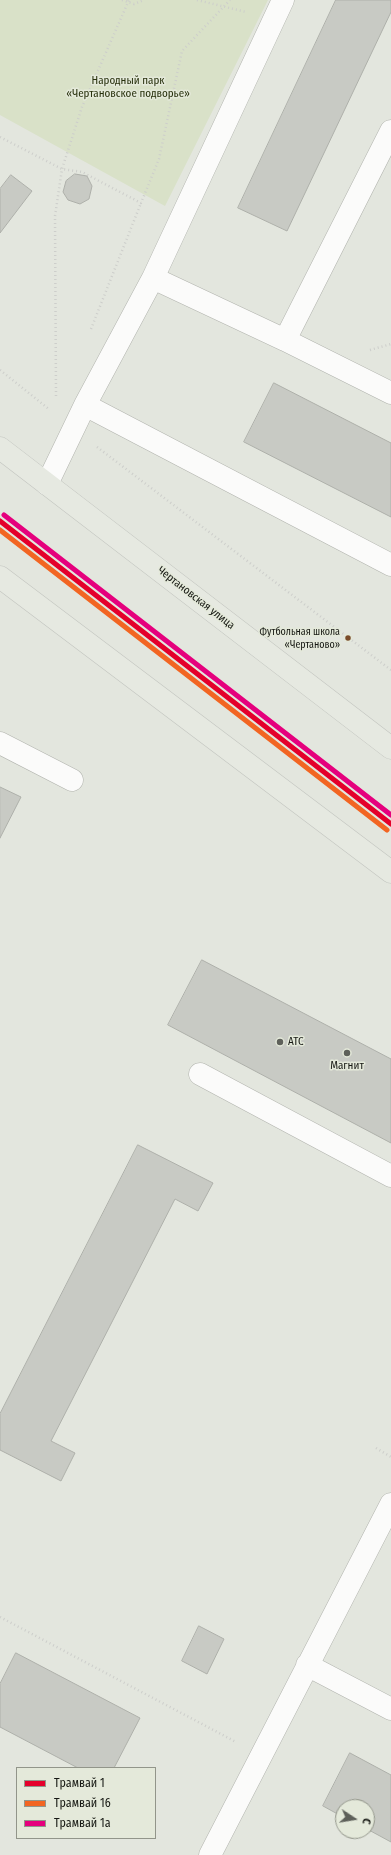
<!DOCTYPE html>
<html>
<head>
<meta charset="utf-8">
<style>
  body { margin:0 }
  #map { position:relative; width:391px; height:1855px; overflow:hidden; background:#e3e6de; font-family:"Fira Sans Condensed",sans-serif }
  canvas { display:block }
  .legend { position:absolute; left:16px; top:1767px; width:140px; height:72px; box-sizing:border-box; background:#e4e9da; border:1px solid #92958a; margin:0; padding:5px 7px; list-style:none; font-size:12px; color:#161813 }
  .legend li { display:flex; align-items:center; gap:8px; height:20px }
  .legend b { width:20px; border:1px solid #92958a }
  .north { position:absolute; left:335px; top:1799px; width:40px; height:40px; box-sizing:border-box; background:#e4e9da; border:1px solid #92958a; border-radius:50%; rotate:102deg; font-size:11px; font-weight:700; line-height:16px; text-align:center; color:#161813 }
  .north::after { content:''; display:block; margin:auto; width:14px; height:18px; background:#5e605a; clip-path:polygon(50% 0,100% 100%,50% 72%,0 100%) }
</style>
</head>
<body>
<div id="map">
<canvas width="391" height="1855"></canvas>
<ul class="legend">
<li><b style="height:5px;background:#e4002b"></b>Трамвай 1</li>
<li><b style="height:5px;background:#f26522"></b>Трамвай 16</li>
<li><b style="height:5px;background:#e5007d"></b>Трамвай 1а</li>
</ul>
<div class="north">С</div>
</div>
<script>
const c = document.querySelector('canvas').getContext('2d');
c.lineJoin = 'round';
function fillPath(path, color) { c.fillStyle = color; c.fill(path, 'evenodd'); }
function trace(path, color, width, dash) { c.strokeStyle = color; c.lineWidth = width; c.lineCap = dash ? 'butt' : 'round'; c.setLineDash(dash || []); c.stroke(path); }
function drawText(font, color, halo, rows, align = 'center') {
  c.font = font + ' "Fira Sans Condensed",sans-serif'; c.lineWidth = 3; c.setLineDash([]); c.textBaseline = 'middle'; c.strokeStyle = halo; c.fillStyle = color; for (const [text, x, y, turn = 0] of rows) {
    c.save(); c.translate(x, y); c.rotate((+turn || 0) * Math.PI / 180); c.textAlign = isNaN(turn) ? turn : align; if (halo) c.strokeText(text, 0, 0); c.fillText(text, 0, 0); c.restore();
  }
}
const green = new Path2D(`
  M0,0H268L165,206L0,115Z`);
const building = new Path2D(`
  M336,0H391V12L287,231L238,208Z
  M75,174L87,176L92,186L89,199L80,204L68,200L63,192L66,181Z
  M11,175L32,191L0,233V189Z
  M274,383L391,443V517L244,442Z
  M0,787L21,797L0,838Z
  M202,960L391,1059V1143L168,1025Z
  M138,1145L213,1183L198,1211L175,1199L51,1441L75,1453L61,1481L0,1450V1414Z
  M199,1626L224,1639L207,1674L182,1661Z
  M16,1653L140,1718L114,1768H78L0,1727V1684Z
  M350,1753L391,1775V1842L367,1829V1807H343V1817L323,1806Z`);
const path = new Path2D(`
  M122,0L134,4L144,0
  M197,0L246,12
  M0,137L62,169L82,172L141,203L159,159L182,51L230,0
  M91,329L141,203
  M370,350L391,344
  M0,370L50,410
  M56,396L55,216L62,169L82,107L129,0
  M97,447L391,670
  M376,1448L391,1457
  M0,1617L236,1742`);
const minor = new Path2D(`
  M153,278L283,0
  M285,340L391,131
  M85,405L391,565
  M47,484L85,405L153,278L285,340L391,393
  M0,743L72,780
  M200,1074L391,1176
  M307,1665L391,1709
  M210,1855L391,1504`);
const major = new Path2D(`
  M0,448L391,748
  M0,577L391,872`);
const tram1 = new Path2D(`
  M0,521L391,824`);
const tram2 = new Path2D(`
  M0,530L387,830`);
const tram3 = new Path2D(`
  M4,515L391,815`);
const markers = [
  [348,638,3.5,"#7a4b2a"],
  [280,1042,4,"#5e605a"],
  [347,1053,4,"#5e605a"]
];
const busNames = [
  ["Футбольная школа",340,632],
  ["«Чертаново»",340,645]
];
const parkNames = [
  ["Народный парк",128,81],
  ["«Чертановское подворье»",128,94]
];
const streetNames = [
  ["Чертановская улица",196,598,38]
];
const poiNames = [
  ["АТС",288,1042],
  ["Магнит",347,1066,"center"]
];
fillPath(green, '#d9e1c8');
fillPath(building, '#c8cac4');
trace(building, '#aeb0aa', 1);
trace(minor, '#b1b3ad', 23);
trace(major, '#c2c4bf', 23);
trace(path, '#cdcecb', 2.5, [1, 3]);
trace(minor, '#fbfbfa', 22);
trace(major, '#e6e9e1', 22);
trace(tram1, '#e4002b', 5);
trace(tram2, '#f26522', 5);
trace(tram3, '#e5007d', 5);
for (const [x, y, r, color] of markers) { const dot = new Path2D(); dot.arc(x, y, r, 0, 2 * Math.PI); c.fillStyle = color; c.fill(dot); trace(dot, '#e4e9da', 1.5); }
drawText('10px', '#161813', '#e4e9da', busNames, 'right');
drawText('11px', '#28310d', '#e4e9da', parkNames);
drawText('11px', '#161813', '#e4e9da', streetNames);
drawText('11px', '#161813', '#e4e9da', poiNames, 'left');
</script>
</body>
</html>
